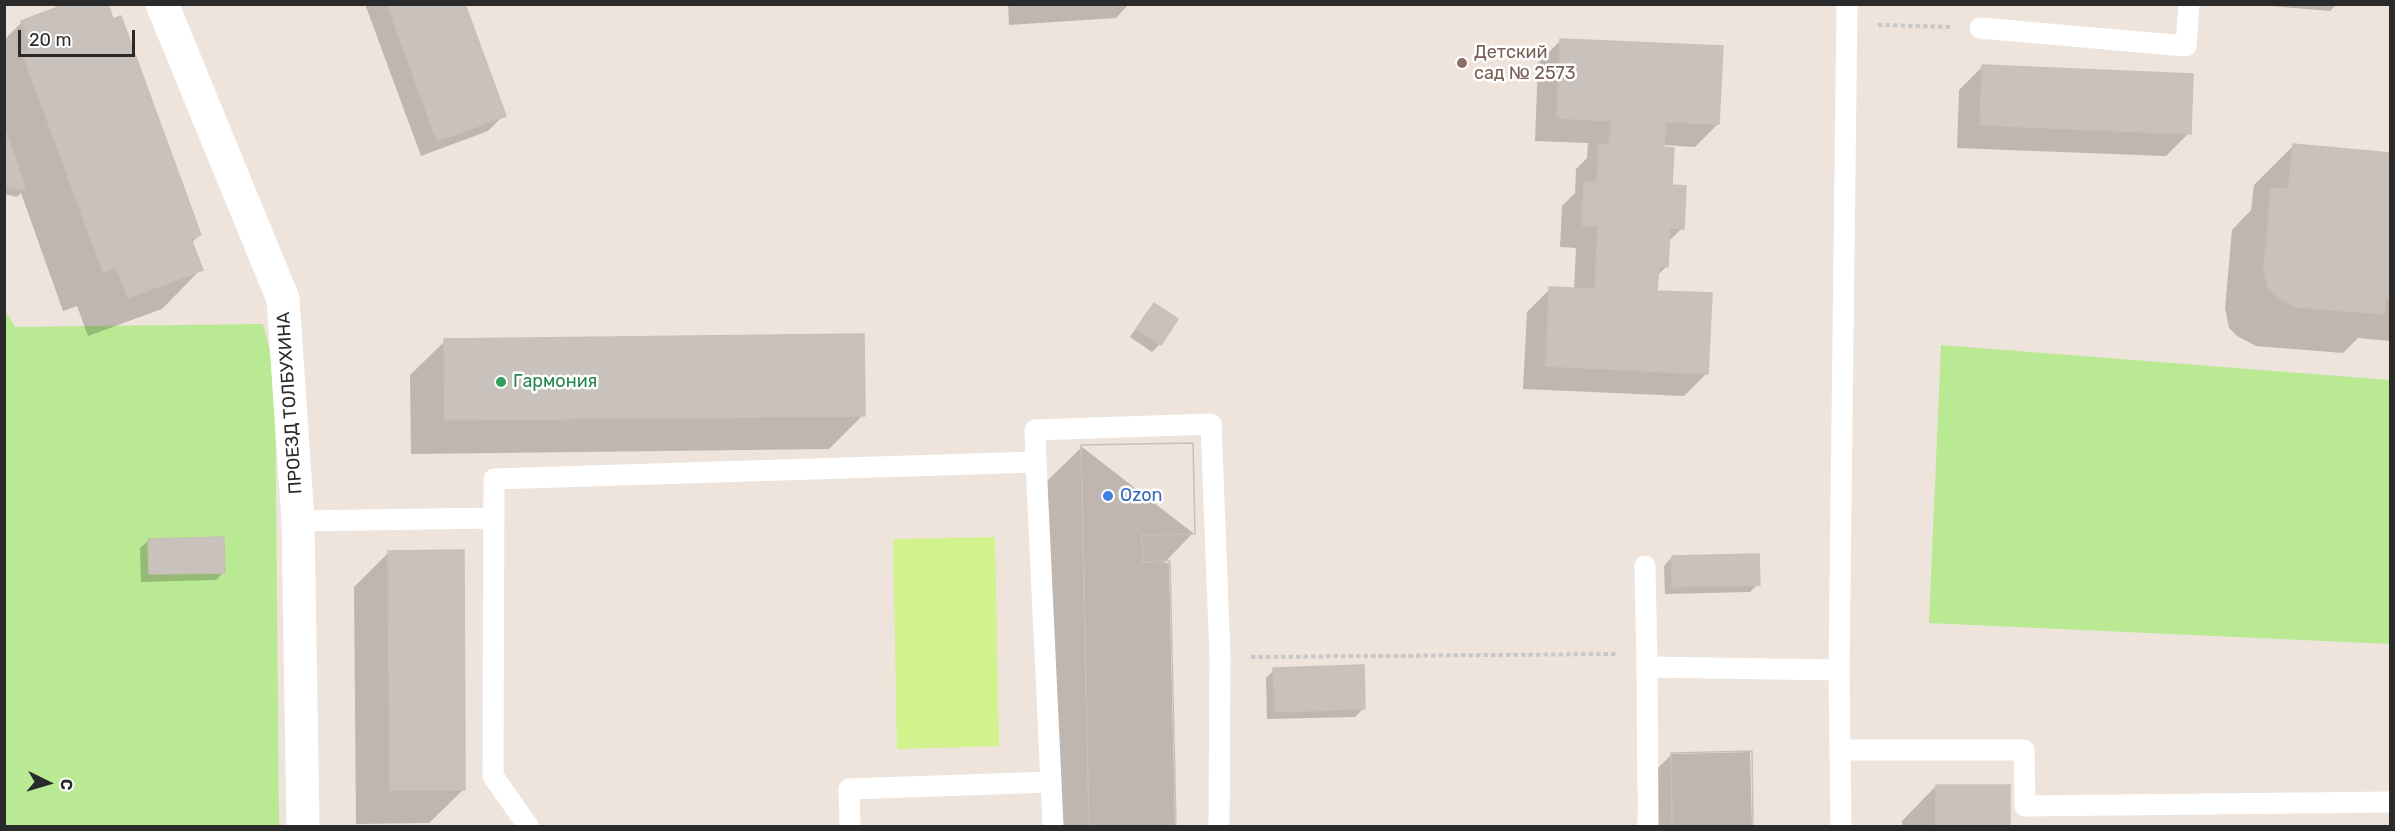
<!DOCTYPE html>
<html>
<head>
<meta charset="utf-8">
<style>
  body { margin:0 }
  #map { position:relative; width:2395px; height:831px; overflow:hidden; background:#eee4db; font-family:Rubik,sans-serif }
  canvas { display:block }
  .frame { position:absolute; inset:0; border:6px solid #2a2a2a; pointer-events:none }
  .north { position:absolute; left:18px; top:753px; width:60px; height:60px; -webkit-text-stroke:4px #fff; paint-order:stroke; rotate:95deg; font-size:16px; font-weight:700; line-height:24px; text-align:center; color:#2a2a2a }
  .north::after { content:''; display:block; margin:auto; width:21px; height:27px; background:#2a2a2a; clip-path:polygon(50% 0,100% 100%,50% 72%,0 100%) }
  .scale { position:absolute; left:18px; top:30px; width:117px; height:27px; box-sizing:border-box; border:3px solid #2a2a2a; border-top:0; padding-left:8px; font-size:18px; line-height:21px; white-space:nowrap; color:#2a2a2a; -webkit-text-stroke:4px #fff; paint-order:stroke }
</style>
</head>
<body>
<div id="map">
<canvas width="2395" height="831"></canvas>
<div class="frame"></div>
<div class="north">С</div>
<div class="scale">20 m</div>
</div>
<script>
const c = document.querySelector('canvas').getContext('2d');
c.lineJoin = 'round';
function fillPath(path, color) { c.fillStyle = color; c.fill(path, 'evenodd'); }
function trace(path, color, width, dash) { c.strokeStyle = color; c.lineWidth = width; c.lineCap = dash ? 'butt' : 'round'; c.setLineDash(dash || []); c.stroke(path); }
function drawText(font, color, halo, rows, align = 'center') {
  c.font = font + ' Rubik,sans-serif'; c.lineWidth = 5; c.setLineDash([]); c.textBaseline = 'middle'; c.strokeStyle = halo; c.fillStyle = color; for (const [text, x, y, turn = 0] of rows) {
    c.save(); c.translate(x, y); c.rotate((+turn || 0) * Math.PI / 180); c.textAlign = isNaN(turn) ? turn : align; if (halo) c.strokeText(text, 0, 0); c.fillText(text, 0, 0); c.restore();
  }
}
const green = new Path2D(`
  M4,308L15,327L263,324L275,372L279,826H5Z
  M1941,345L2390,380V644L1929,623Z`);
const pitch = new Path2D(`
  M995,537L999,746L897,749L893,539Z`);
const shadow = new Path2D(`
  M365,4H463L504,115L488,131L421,156Z
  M1008,4H1129L1116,18L1009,25Z
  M2247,4H2337L2330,11Z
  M22,22L200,235L191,243L201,269L162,309L88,336L77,306L63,311L21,193L17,197L4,194V40Z
  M1561,40L1718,124L1695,147L1663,145L1670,186L1682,228L1667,243V266L1657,276L1656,293L1707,373L1684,396L1523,389L1527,312L1550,289L1574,290L1576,248L1560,247L1562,206L1575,193L1576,169L1587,158L1588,143L1535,141L1538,63Z
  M1982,67L2189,133L2166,156L1957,148L1959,90Z
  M2293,146L2390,154V341L2358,338L2343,353L2256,346L2237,336L2229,328L2225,308L2232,230L2251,210L2254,185Z
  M1154,305L1160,344L1152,352L1130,337L1146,313Z
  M445,341L863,415L829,449L411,454L410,375Z
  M1082,447L1193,533L1164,563H1169L1175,826H1054L1047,481Z
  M149,540L224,572L216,580L141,582L140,548Z
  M389,552L464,789L429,823L356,824L354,587Z
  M1672,557L1758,584L1750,592L1665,594L1664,566Z
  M1274,670L1364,708L1355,717L1267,719L1266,678Z
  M1750,752L1752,826H1638L1637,789L1672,754Z
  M1936,786H2008V826H1902V821Z`);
const building = new Path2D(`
  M66,4H108L113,19L121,16L201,235L191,239L203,270L128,298L116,268L103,272L22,52L31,49L21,21Z
  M387,4H465L506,116L437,141Z
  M1560,39L1723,46L1719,124L1666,122L1664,147L1674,148L1672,185L1686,186L1684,229L1670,228L1668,267L1659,266L1657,291L1712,293L1708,374L1546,366L1549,287L1595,289L1598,226L1582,225L1584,182H1597L1599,145H1609L1611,121L1557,118Z
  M1982,65L2193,74L2191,134L1980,125Z
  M4,126L26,190L4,185Z
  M2293,144L2390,153V298H2385L2384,314L2296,307L2276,296L2268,288L2264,268L2271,189H2288Z
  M1154,303L1178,319L1161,345L1137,329Z
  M864,334L865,416L445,420L444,339Z
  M1193,443L1195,534L1142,535L1143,562L1170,561L1176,826H1089L1081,445Z
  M1193,443L1195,534L1142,535L1143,562L1170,561L1176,826H1089L1081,445Z
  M224,537L225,573L149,574L148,539Z
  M464,550L465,790H390L388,551Z
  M1759,554L1760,585L1672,587V556Z
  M1364,665L1365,709L1275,712L1273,668Z
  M1752,751L1753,826H1672L1671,753Z
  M1752,751L1753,826H1672L1671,753Z
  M1936,785H2010V826H1936Z`);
const path = new Path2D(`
  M1878,25L1952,27
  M1251,657L1616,654`);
const lane = new Path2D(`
  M1980,28L2186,46L2189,4
  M298,521L493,518
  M1645,566L1647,667
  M1839,670L1841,826
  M1841,750H2024L2025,806L2390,802
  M1051,782L1053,826
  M528,826L493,776L494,479L1036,462L1035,430L1211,424L1220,657L1219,826
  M850,826L849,789L1051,782L1036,462
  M1648,826L1647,667L1839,670L1847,4`);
const street = new Path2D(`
  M162,4L283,299L298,521L303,826`);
const markers = [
  [1462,63,6,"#8d6e63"],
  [501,382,6,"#2e9e5b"],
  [1108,496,6,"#3f7fe0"]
];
const educationNames = [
  ["Детский",1474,53],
  ["сад № 2573",1474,74]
];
const leisureNames = [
  ["Гармония",513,382]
];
const streetNames = [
  ["ПРОЕЗД ТОЛБУХИНА",290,403,-94]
];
const shopNames = [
  ["Ozon",1120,496]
];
fillPath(green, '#b9e993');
fillPath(pitch, '#d1f28d');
fillPath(shadow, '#0003');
fillPath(building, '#c9c1bb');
trace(building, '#c9c0b5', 1.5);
trace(path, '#c8c8c8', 4, [4.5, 3]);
trace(lane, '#fff', 21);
trace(street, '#fff', 33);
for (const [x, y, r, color] of markers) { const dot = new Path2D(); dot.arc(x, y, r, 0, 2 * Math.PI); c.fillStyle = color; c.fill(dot); trace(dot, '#fff', 2); }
drawText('18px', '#785e54', '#fff', educationNames, 'left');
drawText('18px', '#27864d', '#fff', leisureNames, 'left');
drawText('18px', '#2a2a2a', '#fff', streetNames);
drawText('18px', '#366cbe', '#fff', shopNames, 'left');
</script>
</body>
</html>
